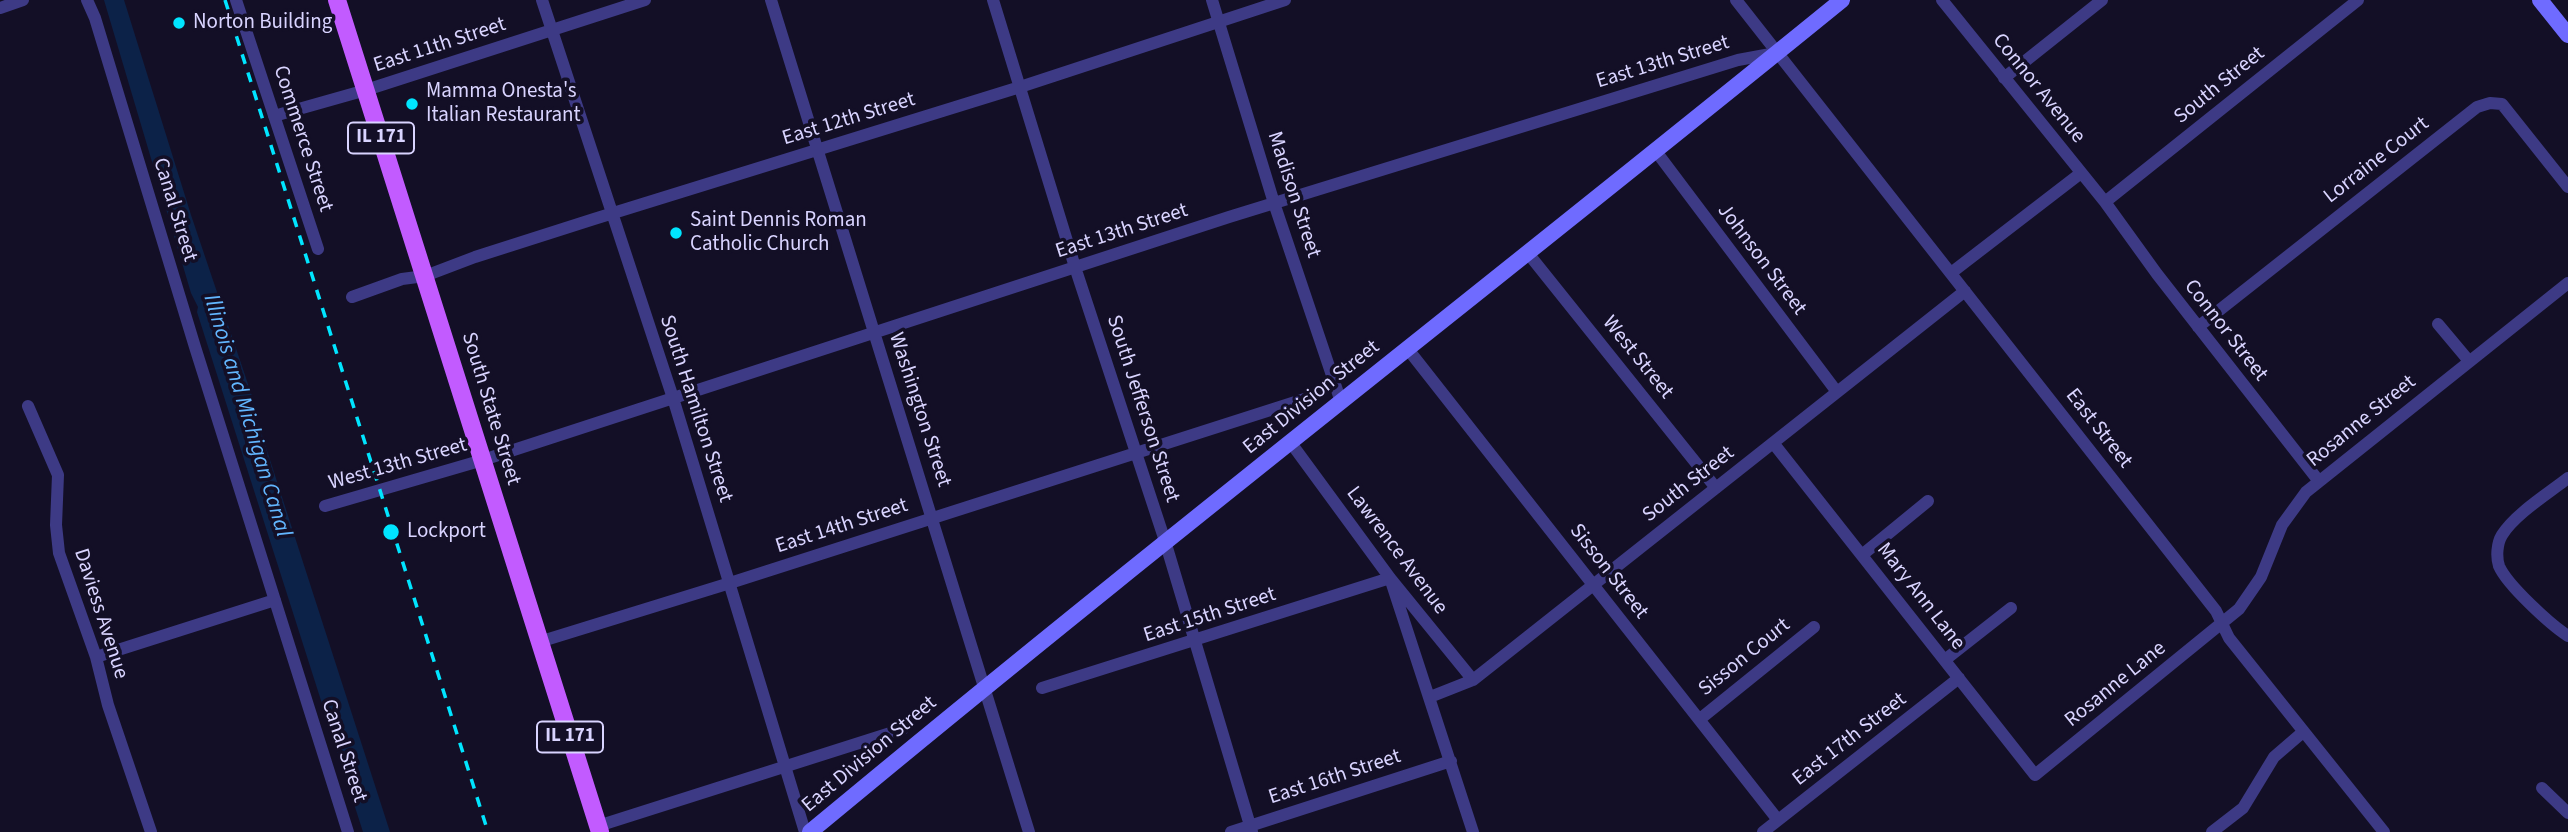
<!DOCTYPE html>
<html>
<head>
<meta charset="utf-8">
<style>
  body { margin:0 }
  canvas { display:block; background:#130f26 }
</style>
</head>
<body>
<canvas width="2568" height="832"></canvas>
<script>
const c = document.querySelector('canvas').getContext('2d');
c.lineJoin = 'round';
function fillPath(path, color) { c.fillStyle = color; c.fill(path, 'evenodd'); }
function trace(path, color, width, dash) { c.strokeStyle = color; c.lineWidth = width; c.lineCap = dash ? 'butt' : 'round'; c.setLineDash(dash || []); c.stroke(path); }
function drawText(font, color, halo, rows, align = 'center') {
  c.font = font + ' "Source Sans 3",sans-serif'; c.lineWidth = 7; c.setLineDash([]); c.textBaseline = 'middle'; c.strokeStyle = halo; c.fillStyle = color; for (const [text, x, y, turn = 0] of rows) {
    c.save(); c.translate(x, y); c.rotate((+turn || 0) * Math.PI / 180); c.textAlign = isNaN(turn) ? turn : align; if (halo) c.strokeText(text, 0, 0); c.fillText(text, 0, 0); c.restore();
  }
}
const water = new Path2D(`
  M104,0H124L191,215L252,396L251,401L390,832H363L197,312L198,307L191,293Z`);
const street = new Path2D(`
  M87,0L95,18L195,347L348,832
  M236,0L318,249
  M542,0L673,398L805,832
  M771,0L1029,832
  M993,0L1075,267L1165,541L1252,832
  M1212,0L1274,203L1341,402
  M1736,0L2216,611L2229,638L2384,832
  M1942,0L2105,202L2157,274L2318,480
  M0,8L23,0
  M2004,78L2102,0
  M274,116L366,90L645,0
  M1655,150L1837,392
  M2105,202L2358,0
  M1527,252L1716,488
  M1951,273L2081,173
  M352,297L402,279L425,276L475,257L594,219L1020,87L1285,0
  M2438,324L2469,361
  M2198,327L2477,107L2490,103L2502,104L2568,187
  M1407,348L1778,820
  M28,406L58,475L56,525L59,553L96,657L108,705L151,832
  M1291,443L1390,578L1473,680
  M1774,444L2035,775L2239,609L2261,577L2282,525L2306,492L2568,283
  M2568,478C2549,493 2515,514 2502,535C2497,543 2496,557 2499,566C2507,585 2551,625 2568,636
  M325,506L483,460L1229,217L1738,60L1776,53
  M1862,555L1928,501
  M539,642L730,583L1314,396
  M96,657L275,600
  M1946,659L2011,608
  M1042,688L1390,578L1473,832
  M1430,697L1473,680L1965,291
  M1700,719L1814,627
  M2542,788L2568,813
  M598,826L903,729
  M1231,832L1451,761
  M1763,832L1959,678
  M2212,832L2243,808L2274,757L2303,732`);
const secondary = new Path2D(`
  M2540,0L2568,35
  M810,832C1150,549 1499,279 1842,0`);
const primary = new Path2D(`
  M337,0L600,832`);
const rail = new Path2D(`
  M225,0L488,832`);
const markers = [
  [179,23,7,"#00e5ff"],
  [412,104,7,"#00e5ff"],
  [676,233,7,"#00e5ff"],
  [391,532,9,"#00e5ff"]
];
const shields = [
  [381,138,66],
  [570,737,66]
];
const shieldNames = [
  ["IL 171",381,138],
  ["IL 171",570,737]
];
const poiNames = [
  ["Norton Building",193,23],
  ["Mamma Onesta's",426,92],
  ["Italian Restaurant",426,116],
  ["Saint Dennis Roman",690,221],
  ["Catholic Church",690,245],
  ["Lockport",407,532]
];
const streetNames = [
  ["East 11th Street",440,46,-18],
  ["East 13th Street",1663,63,-17],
  ["South Street",2220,86,-39],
  ["Connor Avenue",2038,89,51],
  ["East 12th Street",849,120,-17],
  ["Commerce Street",302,139,72],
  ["Lorraine Court",2377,161,-38],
  ["Madison Street",1293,195,72],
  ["Canal Street",174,210,73],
  ["East 13th Street",1122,232,-18],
  ["Johnson Street",1761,260,53],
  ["Connor Street",2225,331,52],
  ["West Street",1637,358,51],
  ["East Division Street",1312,398,-39],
  ["South State Street",490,409,73],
  ["South Hamilton Street",695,409,72],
  ["South Jefferson Street",1142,409,72],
  ["Washington Street",919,410,72],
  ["Rosanne Street",2362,422,-39],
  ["East Street",2098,429,52],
  ["West 13th Street",398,465,-16],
  ["South Street",1689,485,-38],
  ["East 14th Street",842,527,-18],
  ["Lawrence Avenue",1396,551,53],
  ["Sisson Street",1608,572,52],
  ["Mary Ann Lane",1920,597,52],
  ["Daviess Avenue",100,614,72],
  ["East 15th Street",1210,616,-18],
  ["Sisson Court",1745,658,-39],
  ["Rosanne Lane",2116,685,-39],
  ["East 17th Street",1850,740,-38],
  ["Canal Street",343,751,72],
  ["East Division Street",870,755,-40],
  ["East 16th Street",1335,778,-18]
];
const waterNames = [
  ["Illinois and Michigan Canal",246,416,73]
];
fillPath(water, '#0c2248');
trace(street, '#3d3a85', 12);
trace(secondary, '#6f6bff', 16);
trace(primary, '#c25bff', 18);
trace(rail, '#00e5ff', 3.5, [10, 9]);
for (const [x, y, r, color] of markers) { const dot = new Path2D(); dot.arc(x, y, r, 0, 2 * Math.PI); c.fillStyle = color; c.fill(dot); trace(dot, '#130f26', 2.5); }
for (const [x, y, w] of shields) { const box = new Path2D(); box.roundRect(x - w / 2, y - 15.5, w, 31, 5); c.fillStyle = '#130f26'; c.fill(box); trace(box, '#d9d4ff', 2); }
drawText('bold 19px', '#d9d4ff', null, shieldNames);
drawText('21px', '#d9d4ff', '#130f26', poiNames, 'left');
drawText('21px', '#d9d4ff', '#130f26', streetNames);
drawText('italic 23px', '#62b6ff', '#130f26', waterNames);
</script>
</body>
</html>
